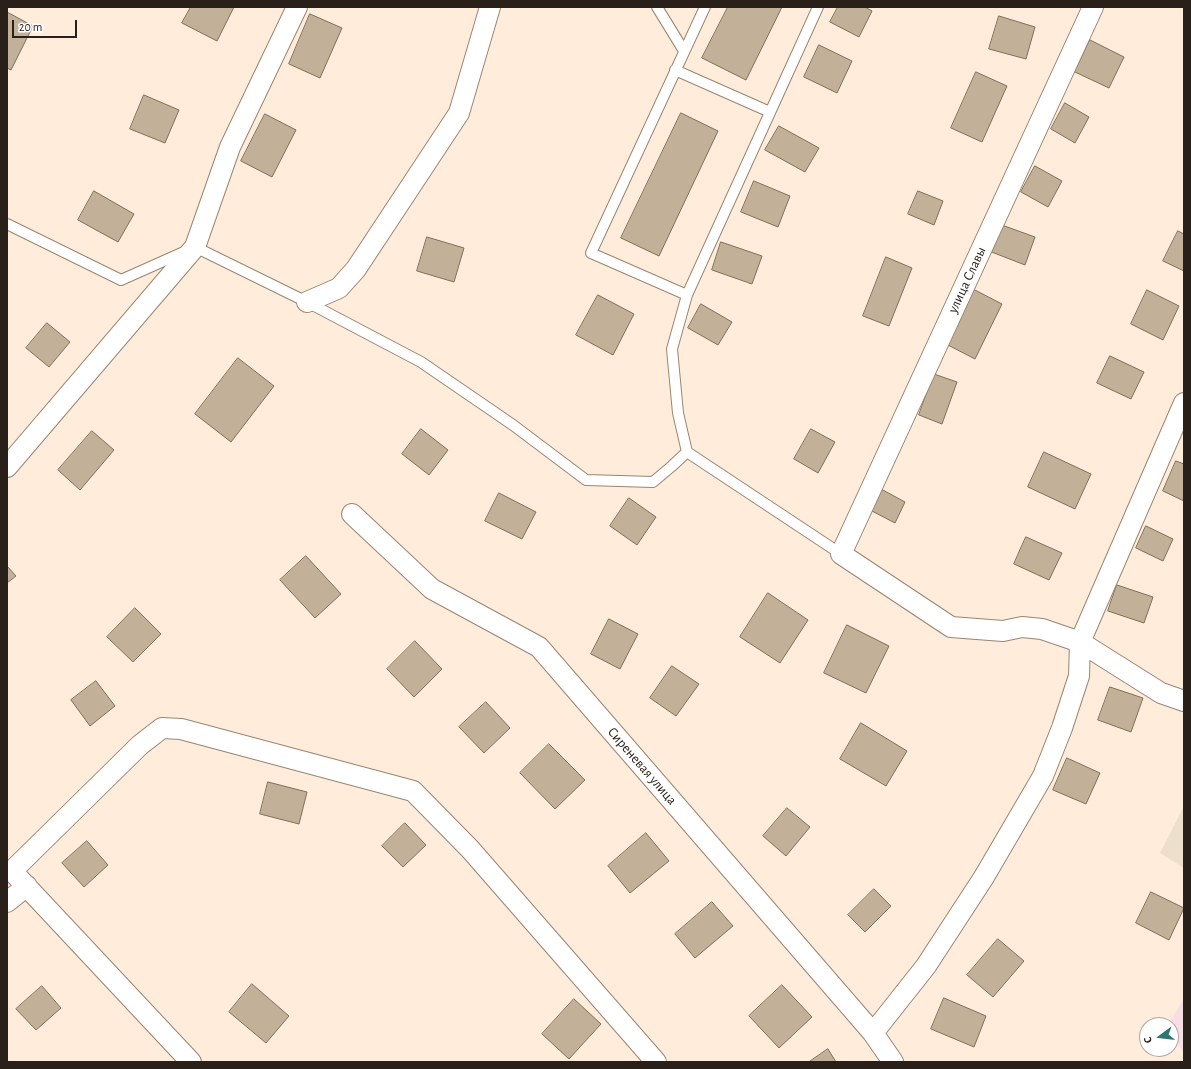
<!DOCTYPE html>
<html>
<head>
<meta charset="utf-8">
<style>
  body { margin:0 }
  #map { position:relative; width:1191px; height:1069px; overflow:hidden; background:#ffecda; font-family:"Alegreya Sans",sans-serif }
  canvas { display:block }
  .frame { position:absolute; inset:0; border:8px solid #292119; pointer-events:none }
  .north { position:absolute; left:1139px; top:1017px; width:40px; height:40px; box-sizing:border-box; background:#fff; border:1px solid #a9a6a3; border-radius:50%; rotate:255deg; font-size:11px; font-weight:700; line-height:16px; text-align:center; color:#292119 }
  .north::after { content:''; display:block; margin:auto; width:14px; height:18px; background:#2d756e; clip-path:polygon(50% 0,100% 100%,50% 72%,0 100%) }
  .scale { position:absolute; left:12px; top:20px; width:65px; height:18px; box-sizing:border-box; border:2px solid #292119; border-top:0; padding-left:5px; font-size:12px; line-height:14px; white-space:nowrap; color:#292119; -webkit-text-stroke:3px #fff; paint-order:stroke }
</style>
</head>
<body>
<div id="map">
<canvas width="1191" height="1069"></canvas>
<div class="frame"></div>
<div class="north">С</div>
<div class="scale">20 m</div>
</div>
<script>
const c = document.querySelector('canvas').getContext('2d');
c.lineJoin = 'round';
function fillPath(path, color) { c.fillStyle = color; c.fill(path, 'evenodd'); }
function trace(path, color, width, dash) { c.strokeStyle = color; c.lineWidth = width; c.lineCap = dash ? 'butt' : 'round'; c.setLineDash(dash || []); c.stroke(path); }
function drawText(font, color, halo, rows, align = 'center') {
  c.font = font + ' "Alegreya Sans",sans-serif'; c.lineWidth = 3; c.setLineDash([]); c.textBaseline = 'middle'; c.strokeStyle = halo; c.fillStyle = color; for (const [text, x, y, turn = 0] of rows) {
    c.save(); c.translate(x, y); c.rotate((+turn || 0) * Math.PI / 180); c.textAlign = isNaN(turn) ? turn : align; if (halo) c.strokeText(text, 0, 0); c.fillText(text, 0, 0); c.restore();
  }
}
const industrial = new Path2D(`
  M1184,806V868L1160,853Z`);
const education = new Path2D(`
  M1184,998V1052L1171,1035V1025H1168Z`);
const building = new Path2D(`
  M191,7H234L217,41L182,23Z
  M728,7H782L746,80L702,58Z
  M838,7H865L872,11L859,37L830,22Z
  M7,12L33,26L11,70L7,68Z
  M310,14L342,28L320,78L289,64Z
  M999,16L1035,27L1026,59L989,49Z
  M1090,40L1124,57L1109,88L1075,72Z
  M819,45L852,61L837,93L804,77Z
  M976,72L1007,86L982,142L951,128Z
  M144,95L179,110L165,143L130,129Z
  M1065,103L1089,117L1075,143L1051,129Z
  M681,113L718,131L659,256L621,238Z
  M265,114L296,130L272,177L241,161Z
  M779,126L819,148L805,172L765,150Z
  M1035,166L1062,181L1048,207L1021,192Z
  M754,181L790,196L778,227L741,212Z
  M94,191L134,214L118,242L78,220Z
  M918,191L943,201L934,225L908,214Z
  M999,224L1035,237L1025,265L989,251Z
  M1178,231L1184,234V271L1163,261Z
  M427,237L464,248L454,282L417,271Z
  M721,242L762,256L752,284L712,270Z
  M886,257L912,268L889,326L863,316Z
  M973,289L1002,304L975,359L946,344Z
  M1147,290L1179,306L1163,340L1131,324Z
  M598,295L634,314L613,355L576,335Z
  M701,304L732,322L718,345L688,328Z
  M47,323L70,342L49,367L26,348Z
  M1110,356L1144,372L1131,399L1097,383Z
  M238,358L274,386L231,442L195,414Z
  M934,374L957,382L942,424L919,415Z
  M421,429L448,450L429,475L402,454Z
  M811,429L835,442L818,473L794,459Z
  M92,431L114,450L80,490L58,470Z
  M1044,452L1091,474L1075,509L1028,487Z
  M1176,461L1184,464V501L1163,491Z
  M881,489L905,502L895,523L870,510Z
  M499,493L536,512L522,539L485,521Z
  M629,498L656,517L637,545L610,526Z
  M1146,526L1173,539L1163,561L1136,548Z
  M1026,537L1062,553L1049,580L1014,564Z
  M306,556L341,594L315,618L280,580Z
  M7,566L16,576L7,583Z
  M1117,585L1153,597L1144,623L1108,611Z
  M768,593L808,620L780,663L740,637Z
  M135,608L161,634L133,662L107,637Z
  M609,619L638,634L620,669L591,654Z
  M847,625L889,646L866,693L824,673Z
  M415,641L442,669L414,697L387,669Z
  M672,666L699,684L676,716L650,698Z
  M96,681L115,706L90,726L71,700Z
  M1110,687L1143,698L1131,732L1098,720Z
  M486,702L510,728L484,753L459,727Z
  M861,723L907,751L886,786L840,759Z
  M549,744L585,780L555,809L520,773Z
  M1067,758L1100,773L1086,804L1053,790Z
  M268,782L307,792L299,824L260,814Z
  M787,808L810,827L786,856L763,836Z
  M405,823L426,845L403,867L382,846Z
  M646,833L669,861L630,893L608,866Z
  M87,841L108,865L84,887L62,863Z
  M874,889L891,906L865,932L848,915Z
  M1151,892L1184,908L1169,940L1136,923Z
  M712,902L733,926L695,958L675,934Z
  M998,939L1024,961L993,997L967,975Z
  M252,984L289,1016L266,1043L229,1012Z
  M782,985L812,1017L779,1048L749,1016Z
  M42,986L61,1008L36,1030L16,1009Z
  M944,998L986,1016L974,1047L931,1029Z
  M574,999L601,1024L569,1059L542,1034Z
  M828,1049L836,1062H809Z`);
const lane = new Path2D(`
  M657,7L684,51
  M818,7L687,295L672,349L678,413L687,452L841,554
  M675,70L770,112
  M7,224L121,280L195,247L307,302L421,362L513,425L586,480L653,482L672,466L687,452
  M687,295L591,253L705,7`);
const street = new Path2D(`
  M1093,7L841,554L951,627L1003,631L1022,627L1042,629L1080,642L1161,693L1184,701
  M307,302L339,288L356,269L459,113L490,7
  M7,467L195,247L230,147L297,7
  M352,514L432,589L539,647L873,1033L893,1062
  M7,902L27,886
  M873,1033L926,966L984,877L1043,776L1062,728L1079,676L1080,642L1184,403
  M191,1062L12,871L140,745L162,728L181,729L413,791L470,849L656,1062`);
const streetNames = [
  ["улица Славы",967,280,-65],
  ["Сиреневая улица",642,766,49]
];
fillPath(industrial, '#ece0cc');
fillPath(education, '#f8dee4');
fillPath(building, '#c2b198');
trace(building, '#7e6f58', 1);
trace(lane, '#9a8570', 12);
trace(street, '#9a8570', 22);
trace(lane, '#fff', 10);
trace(street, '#fff', 20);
drawText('14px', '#292119', '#fff', streetNames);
</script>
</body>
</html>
